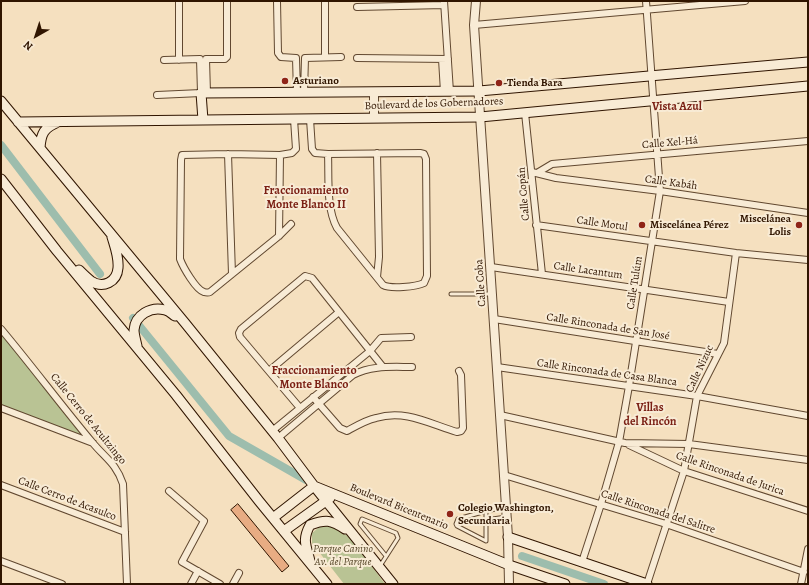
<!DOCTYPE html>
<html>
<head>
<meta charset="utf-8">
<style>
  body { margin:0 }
  #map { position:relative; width:809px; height:585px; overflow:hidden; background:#f5e0bf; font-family:Alegreya,serif }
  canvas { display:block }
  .frame { position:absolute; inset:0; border:2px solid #301500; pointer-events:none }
  .north { position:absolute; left:16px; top:16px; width:40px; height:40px; -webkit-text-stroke:3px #f8ebd5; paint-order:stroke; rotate:219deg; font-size:11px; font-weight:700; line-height:16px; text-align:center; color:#301500 }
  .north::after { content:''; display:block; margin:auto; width:14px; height:18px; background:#301500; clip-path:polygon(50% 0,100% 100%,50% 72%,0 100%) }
</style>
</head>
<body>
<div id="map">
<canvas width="809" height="585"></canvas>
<div class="frame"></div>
<div class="north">N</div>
</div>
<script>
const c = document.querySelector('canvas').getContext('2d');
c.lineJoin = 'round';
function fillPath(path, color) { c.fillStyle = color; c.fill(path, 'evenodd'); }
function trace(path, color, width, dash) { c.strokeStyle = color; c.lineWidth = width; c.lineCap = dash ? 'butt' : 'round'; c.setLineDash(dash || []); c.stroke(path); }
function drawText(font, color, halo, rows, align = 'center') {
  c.font = font + ' Alegreya,serif'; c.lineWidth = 4; c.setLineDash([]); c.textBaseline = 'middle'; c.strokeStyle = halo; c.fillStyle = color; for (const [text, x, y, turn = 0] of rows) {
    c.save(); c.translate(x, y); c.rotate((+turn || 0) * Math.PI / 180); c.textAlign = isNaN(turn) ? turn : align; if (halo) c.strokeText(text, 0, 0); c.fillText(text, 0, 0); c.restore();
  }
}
const green = new Path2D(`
  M1,329L93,443L1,408Z
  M323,524L335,528L351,538L385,584H344L312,543V533Z`);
const canal = new Path2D(`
  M1,145L100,274
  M133,318L229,436L306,480
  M522,556L604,584`);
const building = new Path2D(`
  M238,504L289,566L282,572L231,510Z`);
const service = new Path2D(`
  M451,294H491
  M486,511V541L457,526L456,524L458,519L486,511L505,507
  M486,520L506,517
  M380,566L398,538L396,533L362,519L360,524L386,556`);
const minor = new Path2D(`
  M179,1V60
  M277,1L278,53L281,57L296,58L297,93
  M325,1V56
  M444,1L450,92
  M357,7L444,5
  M474,25L745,1
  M357,58L448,59
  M442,59L444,92
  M207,93L206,59H225L227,57V1
  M304,93L305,58L341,57
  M157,95L201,93L200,59L164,60
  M525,113L542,274
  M310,119L312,149L315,153L328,154L420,153L424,154L426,159L427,276L424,283C416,287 390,289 383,285L337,228C326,208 329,177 328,154
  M228,154L232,274
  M532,172L556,178L660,191L808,213
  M537,173L552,164L808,141
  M291,224L279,236L210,292C208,293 207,293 204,292C196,290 183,267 180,259L181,160L182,155L228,154L280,155L292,153L296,149L294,119
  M536,225L736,253L808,260
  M279,236L280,155
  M491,267L729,302
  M377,277L379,257L377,153
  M494,319L718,354
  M1,329C32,366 61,405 92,442C105,458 116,463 123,484L127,584
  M497,367L697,396L808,416
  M270,370L339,312
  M313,397L340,428L347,431C356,426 366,420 376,418C405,409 430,424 457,432L461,431L463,428L461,375L459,371
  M1,408L93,443
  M300,408L240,337L239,333L241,329L305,276L312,278L383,367
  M500,415L625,443L689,444L808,460
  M272,431L370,351L381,338L411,337
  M278,438L353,375C371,365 392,367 412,367
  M629,445L684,471L808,511
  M504,475L666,524L804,572
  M1,485L125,532
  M169,491L204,521L182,562L220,584
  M1,561L62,584
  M582,562L601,504L619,442L629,386L660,191L646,1
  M191,584L198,571
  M233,584L239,573
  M647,584L684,471L697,396L724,343L736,253
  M801,584L808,549`);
const tertiary = new Path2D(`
  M476,1L474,25L500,415L508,537L509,584
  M374,118V92`);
const secondary = new Path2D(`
  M1,101L185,323L278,438L314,486L393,584
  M203,120L201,93L479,91L808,62
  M18,122L480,117L808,86
  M40,148C41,133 44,128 58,122
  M1,179L57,251L176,395L259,501L327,584
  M79,270C83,274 87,278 91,281C103,289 117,282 118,268C119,257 115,247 112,237
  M137,346C136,341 134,335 134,330C135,315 151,306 165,310C169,311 172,314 175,316
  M273,518L314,486L509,565L565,584
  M284,531L330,498
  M508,537L647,584
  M310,561C306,545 302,540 310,525C326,519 331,520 345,529`);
const markers = [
  [285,81,4,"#8f2418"],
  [499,83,4,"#8f2418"],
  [642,225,4,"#8f2418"],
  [799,225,4,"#8f2418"],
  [450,514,4,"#8f2418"]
];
const poiNames = [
  ["Asturiano",293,81],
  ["Tienda Bara",507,83],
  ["Miscelánea",791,219,"right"],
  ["Lolis",791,232,"right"],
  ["Miscelánea Pérez",650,225],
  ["Colegio Washington,",458,508],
  ["Secundaria",458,521]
];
const streetNames = [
  ["Boulevard de los Gobernadores",434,104,-2],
  ["Calle Xel-Há",670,143,-5],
  ["Calle Kabáh",671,183,8],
  ["Calle Copán",524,194,-95],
  ["Calle Motul",602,224,8],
  ["Calle Lacantum",588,271,8],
  ["Calle Coba",481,283,-94],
  ["Calle Tulúm",635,283,-81],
  ["Calle Rinconada de San José",608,327,9],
  ["Calle Nizuc",700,369,-65],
  ["Calle Rinconada de Casa Blanca",607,373,8],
  ["Calle Cerro de Acultzingo",88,419,51],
  ["Calle Rinconada de Jurica",730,474,19],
  ["Calle Cerro de Acasulco",67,499,21],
  ["Boulevard Bicentenario",399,507,22],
  ["Calle Rinconada del Salitre",658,512,18]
];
const parkNames = [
  ["Parque Canino",343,549],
  ["Av. del Parque",343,562]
];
const neighbourhoodNames = [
  ["Vista Azul",677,107],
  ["Fraccionamiento",306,191],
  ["Monte Blanco II",306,205],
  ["Fraccionamiento",314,371],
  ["Monte Blanco",314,385],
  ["Villas",650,408],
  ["del Rincón",650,422]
];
fillPath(green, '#b9c394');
trace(canal, '#9dbdad', 8);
fillPath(building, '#e8ac83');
trace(building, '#301500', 1);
trace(service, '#614830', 5);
trace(minor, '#614830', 8);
trace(tertiary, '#614830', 10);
trace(secondary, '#301500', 11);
trace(service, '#f8ebd5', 3);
trace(minor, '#f8ebd5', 6);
trace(tertiary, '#f8ebd5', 8);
trace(secondary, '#f8ebd5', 9);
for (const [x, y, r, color] of markers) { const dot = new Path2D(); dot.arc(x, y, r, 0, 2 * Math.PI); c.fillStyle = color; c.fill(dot); trace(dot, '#f8ebd5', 1.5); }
drawText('bold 11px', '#301500', '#f8ebd5', poiNames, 'left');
drawText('11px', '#301500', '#f8ebd5', streetNames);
drawText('italic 11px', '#59492c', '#f8ebd5', parkNames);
drawText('bold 12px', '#7a1f14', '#f8ebd5', neighbourhoodNames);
</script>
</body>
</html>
